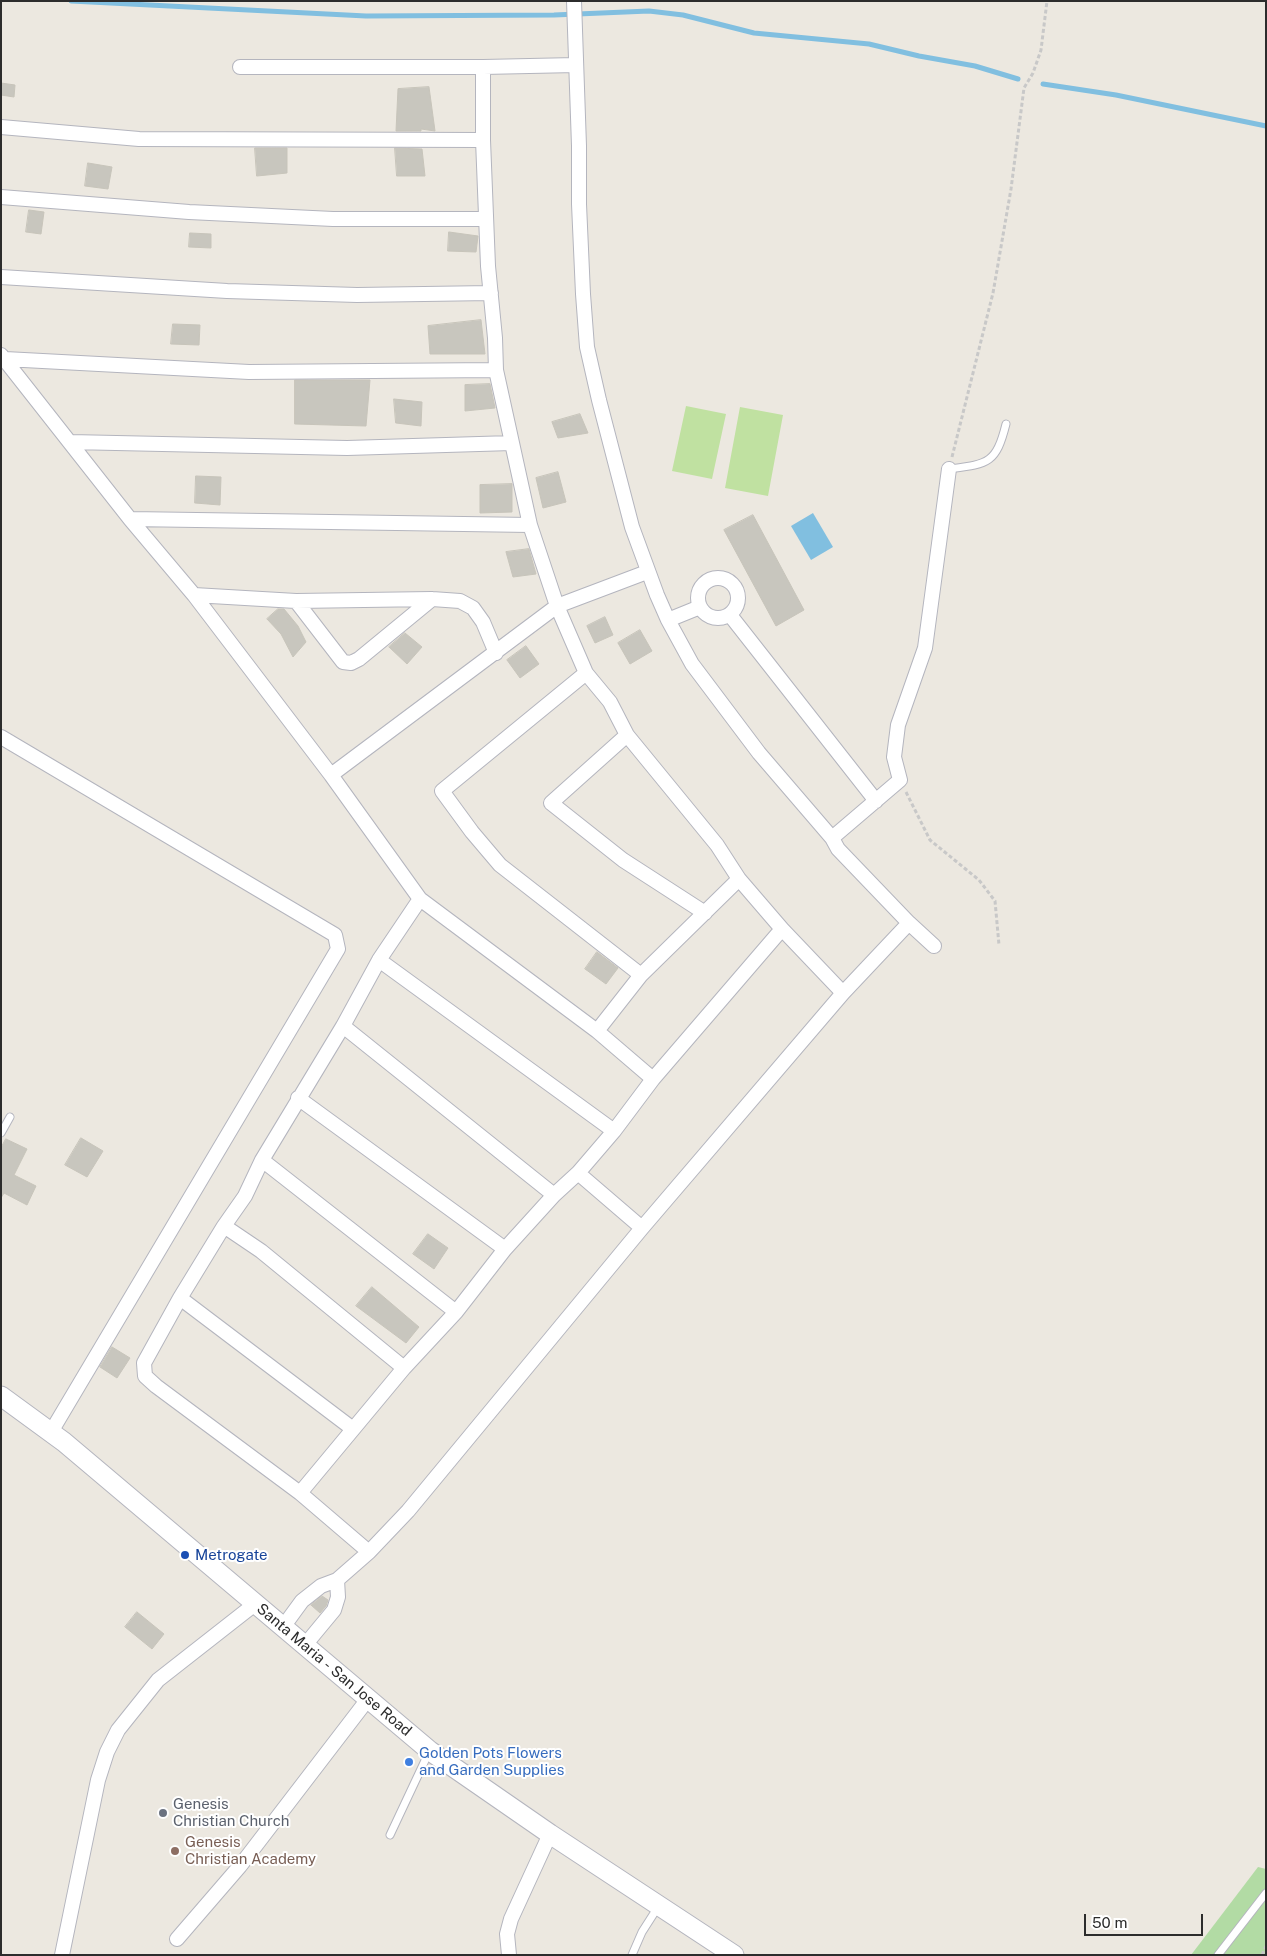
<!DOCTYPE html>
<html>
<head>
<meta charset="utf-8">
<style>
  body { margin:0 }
  #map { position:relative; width:1267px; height:1956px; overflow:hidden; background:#ece8e0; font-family:"Public Sans",sans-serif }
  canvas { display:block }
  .frame { position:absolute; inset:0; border:2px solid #2c2c2c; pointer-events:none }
  .scale { position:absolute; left:1084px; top:1914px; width:119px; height:22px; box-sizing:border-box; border:2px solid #2c2c2c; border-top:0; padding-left:6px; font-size:15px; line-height:18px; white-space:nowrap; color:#2c2c2c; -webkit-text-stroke:4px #fff; paint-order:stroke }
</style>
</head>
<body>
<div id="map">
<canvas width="1267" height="1956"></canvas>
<div class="frame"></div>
<div class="scale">50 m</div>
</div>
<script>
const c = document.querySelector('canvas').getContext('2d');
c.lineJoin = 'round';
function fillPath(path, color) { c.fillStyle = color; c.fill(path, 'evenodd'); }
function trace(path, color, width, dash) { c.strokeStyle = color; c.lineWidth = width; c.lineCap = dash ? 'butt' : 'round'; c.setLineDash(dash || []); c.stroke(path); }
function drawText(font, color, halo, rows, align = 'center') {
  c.font = font + ' "Public Sans",sans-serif'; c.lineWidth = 4; c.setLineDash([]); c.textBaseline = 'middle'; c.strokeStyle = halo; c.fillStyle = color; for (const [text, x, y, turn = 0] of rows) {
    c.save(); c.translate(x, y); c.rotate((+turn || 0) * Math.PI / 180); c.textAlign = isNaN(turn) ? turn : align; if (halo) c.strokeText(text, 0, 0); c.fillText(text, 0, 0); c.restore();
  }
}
const green = new Path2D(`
  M1258,1867L1266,1869V1955H1191Z`);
const pitch = new Path2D(`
  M686,406L726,414L712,479L672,471Z
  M740,407L783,415L768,496L725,488Z`);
const water = new Path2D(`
  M813,513L833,547L811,560L791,526Z`);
const stream = new Path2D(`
  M71,1L366,16L554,15L649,11L683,15L754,33L869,44L919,56L975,66L1018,79
  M1043,84L1116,95L1266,126`);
const building = new Path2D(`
  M1,83L15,85L14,97L1,95Z
  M429,87L435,131L421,129V131H396L398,89Z
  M255,148H287V173L257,176Z
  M395,148L422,149L425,176H397Z
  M88,163L112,167L108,189L85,186Z
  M29,210L44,212L41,234L26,232Z
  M449,232L478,236L476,252L448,251Z
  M190,233L211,234V248L189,247Z
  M481,320L485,354H430L428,326Z
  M173,324L200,325L199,345L171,344Z
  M295,380H370L366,426L295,424Z
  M490,384L495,408L465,411V385Z
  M394,399L422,402L421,426L396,423Z
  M580,414L588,433L558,438L552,422Z
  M558,472L566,502L543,508L536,478Z
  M196,476L221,477L220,505L195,503Z
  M512,484V512L480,513V485Z
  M753,515L804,610L776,626L724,530Z
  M529,549L536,574L513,577L506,552Z
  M278,609H284L298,626L306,642L293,657L281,634L267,619Z
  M605,617L613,635L595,643L587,626Z
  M640,630L652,651L630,664L618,643Z
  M405,633L422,647L407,664L389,647Z
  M526,646L539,664L520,678L507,660Z
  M597,952L618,968L606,984L585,969Z
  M81,1138L103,1151L87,1177L65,1165Z
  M6,1139L27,1149L14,1175L36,1186L27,1205L4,1193L1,1198V1148Z
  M428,1234L448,1248L434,1269L413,1254Z
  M372,1287L419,1327L406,1343L356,1306Z
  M112,1347L130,1358L117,1378L100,1367Z
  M322,1596L328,1600L326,1606L320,1613L311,1605Z
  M137,1612L164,1634L152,1649L125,1627Z`);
const path = new Path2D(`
  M952,457L993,293L1011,189L1024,88L1033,73L1041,50L1047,1
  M906,792L930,840L979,880L995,901L999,945
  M1262,1955L1266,1946`);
const service = new Path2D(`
  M949,469C988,464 996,464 1006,424
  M1,1133L10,1117
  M390,1835L429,1752
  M632,1955L642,1932L658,1907
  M1218,1955L1266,1893`);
const minor = new Path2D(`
  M574,1L579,146V204L583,294L587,347L599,400L632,527L657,595L668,620L692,664L759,753L832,838L838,849L909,923L934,946
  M240,67H483L576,65
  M483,67V140L488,266L495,338L496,370L530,525L557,606L586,673L610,702L627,735L717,845L739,879L782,929L843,993
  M1,127L139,139L483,140
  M1,197L189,212L333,219H486
  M1,277L227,291L357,295L491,293
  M1,355L130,519L194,595L331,775L420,899L597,1031L653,1079
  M5,359L249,372L496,370
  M70,442L347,448L512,443
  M130,519L530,525
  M698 598a20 20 0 1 1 40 0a20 20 0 1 1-40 0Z
  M194,595L296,601L432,599L460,601L473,608L483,622L496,653
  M296,601L343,662L351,663L359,659L432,599
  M730,615L876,801
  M668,620L700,607
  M586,673L442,791L472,832L500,865L641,975
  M627,735L551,803L623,860L705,913
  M1,737L335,935L338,949L51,1432
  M331,775L557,606L647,572
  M832,838L900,780L894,757L898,725L925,648L949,469
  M379,960L614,1131
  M343,1026L554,1195
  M597,1031L641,975L739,879
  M298,1098L505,1249
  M262,1160L456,1312
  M578,1173L642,1228
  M224,1226L180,1298L144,1363L145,1376L156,1386L300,1493
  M180,1298L353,1429
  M404,1368L261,1251L224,1226L245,1196L262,1160L343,1026L379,960L420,899
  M369,1552L300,1493L404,1368L456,1312L505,1249L554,1195L578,1173L614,1131L653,1079L782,929
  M283,1627L302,1601L321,1586L337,1580L369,1552L408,1511L642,1228L843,993L909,923
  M305,1645L334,1610L338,1597L337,1580
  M177,1939L240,1866L368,1699
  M62,1955L98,1780L107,1752L118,1730L158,1680L255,1604
  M509,1955L507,1934L511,1919L550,1834`);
const secondary = new Path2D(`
  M1,1396L64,1442L430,1751L550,1834L734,1955`);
const markers = [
  [185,1555,5,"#1a4fb4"],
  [409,1762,5,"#3f7fe0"],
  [163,1813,5,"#6b7280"],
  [175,1851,5,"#8d6e63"]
];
const transitNames = [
  ["Metrogate",195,1555]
];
const streetNames = [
  ["Santa Maria - San Jose Road",334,1670,40]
];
const shopNames = [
  ["Golden Pots Flowers",419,1753],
  ["and Garden Supplies",419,1770]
];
const worshipNames = [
  ["Genesis",173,1804],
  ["Christian Church",173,1821]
];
const educationNames = [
  ["Genesis",185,1842],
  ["Christian Academy",185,1859]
];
fillPath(green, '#b2dba4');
fillPath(pitch, '#c0e1a1');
fillPath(water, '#81bfe0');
trace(stream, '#81bfe0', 5);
fillPath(building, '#c8c6be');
trace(building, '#c7c4ba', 1);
trace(service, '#b4b5be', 9);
trace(minor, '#b4b5be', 16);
trace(secondary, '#b4b5be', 21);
trace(path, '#c8c8c8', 3, [4, 2.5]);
trace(service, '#fff', 7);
trace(minor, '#fff', 14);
trace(secondary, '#fff', 19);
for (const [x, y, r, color] of markers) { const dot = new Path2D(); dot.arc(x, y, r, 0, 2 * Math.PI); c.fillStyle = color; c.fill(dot); trace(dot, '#fff', 2); }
drawText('15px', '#164399', '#fff', transitNames, 'left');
drawText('15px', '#2c2c2c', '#fff', streetNames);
drawText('15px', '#366cbe', '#fff', shopNames, 'left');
drawText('15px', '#5b616d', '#fff', worshipNames, 'left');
drawText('15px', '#785e54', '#fff', educationNames, 'left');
</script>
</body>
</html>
